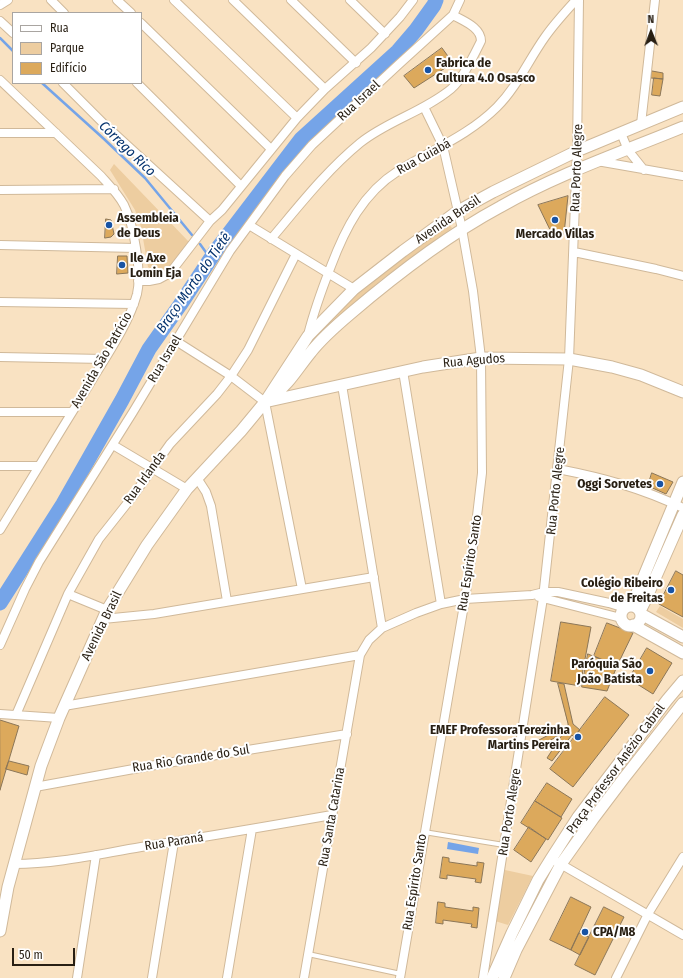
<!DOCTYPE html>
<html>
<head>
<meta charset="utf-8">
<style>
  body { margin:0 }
  #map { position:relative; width:683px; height:978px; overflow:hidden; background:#f9e2c2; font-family:"Fira Sans Condensed",sans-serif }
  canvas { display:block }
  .legend { position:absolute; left:12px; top:12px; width:130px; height:72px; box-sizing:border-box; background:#fff; border:1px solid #a9a5a1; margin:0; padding:5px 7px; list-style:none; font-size:12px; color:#281f13 }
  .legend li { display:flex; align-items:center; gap:8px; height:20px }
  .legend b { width:20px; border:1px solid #a9a5a1 }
  .north { position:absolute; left:631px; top:12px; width:40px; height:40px; -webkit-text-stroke:3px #fff; paint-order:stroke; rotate:359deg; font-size:11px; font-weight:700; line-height:16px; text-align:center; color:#281f13 }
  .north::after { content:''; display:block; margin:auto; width:14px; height:18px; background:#281f13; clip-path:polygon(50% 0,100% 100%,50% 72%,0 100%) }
  .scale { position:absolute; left:12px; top:948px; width:63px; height:18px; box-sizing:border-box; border:2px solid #281f13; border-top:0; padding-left:5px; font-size:12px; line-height:14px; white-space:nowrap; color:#281f13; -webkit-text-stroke:3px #fff; paint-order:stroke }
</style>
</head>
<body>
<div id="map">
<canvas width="683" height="978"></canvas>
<ul class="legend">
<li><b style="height:5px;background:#fff"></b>Rua</li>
<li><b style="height:11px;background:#edcda0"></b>Parque</li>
<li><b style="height:11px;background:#dca95c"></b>Edifício</li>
</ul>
<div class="north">N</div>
<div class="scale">50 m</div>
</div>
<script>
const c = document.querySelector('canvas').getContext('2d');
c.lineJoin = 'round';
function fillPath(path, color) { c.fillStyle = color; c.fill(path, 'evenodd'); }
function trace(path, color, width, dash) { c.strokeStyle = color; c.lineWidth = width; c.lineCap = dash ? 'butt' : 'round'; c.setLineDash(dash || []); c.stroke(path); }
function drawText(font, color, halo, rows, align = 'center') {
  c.font = font + ' "Fira Sans Condensed",sans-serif'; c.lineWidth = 4; c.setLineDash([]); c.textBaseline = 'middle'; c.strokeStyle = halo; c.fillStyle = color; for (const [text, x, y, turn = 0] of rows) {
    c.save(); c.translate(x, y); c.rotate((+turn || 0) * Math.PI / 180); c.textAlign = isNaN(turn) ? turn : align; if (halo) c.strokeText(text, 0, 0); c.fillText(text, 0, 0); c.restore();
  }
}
const green = new Path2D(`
  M114,164L189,242L166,271L156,272L148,267L141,227L135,210L110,170Z
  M448,223L452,228L381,280L317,337L314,333L377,276Z
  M660,606L683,619V628L656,612Z
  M505,870L533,876L508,925L495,921L494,911Z`);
const water = new Path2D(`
  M448,842L479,848L478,854L447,849Z`);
const stream = new Path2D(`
  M0,38L13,51
  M42,83L104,139L145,178L192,235
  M200,244L210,258`);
const river = new Path2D(`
  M0,603L63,504L122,400L149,349L180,305L217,249L301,139L398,51L416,30L434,5L436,0`);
const building = new Path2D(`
  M442,48L453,63L414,88L404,76Z
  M652,71L663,73V79L651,78Z
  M654,78L663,79L660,96L652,95Z
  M568,196L564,234L554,238L538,205Z
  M106,219L111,220L114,234L111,237L105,238Z
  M118,256H127L128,273L117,274Z
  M652,473L673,482L666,494L648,486Z
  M676,571L683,575V617L659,604Z
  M561,622L591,627L580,686L551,681Z
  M607,623L633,633L617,666L594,656Z
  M647,648L672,663L653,694L629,679Z
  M588,654L617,666L607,691L582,687Z
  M558,683L564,684L573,724L580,730L574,737L572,735L552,761L547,758L564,732L541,746L537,741L568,725Z
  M605,697L629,715L573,787L550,769Z
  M0,720L19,726L0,790Z
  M9,761L29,766L27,775L6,769Z
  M547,783L572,799L561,817L535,801Z
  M535,801L562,818L548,840L521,823Z
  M529,827L546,839L531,862L514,850Z
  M443,857L449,858V862L477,866V862L484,863L481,883L475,882L476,879L447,875V879L440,878Z
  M571,897L591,907L571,950L550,940Z
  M438,902L445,903V907L473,911V907L479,908L477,928L471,927L472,924L443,920V924L436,923Z
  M604,907L624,917L615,935L595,925Z
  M595,925L615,935L595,975L575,965Z
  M579,933L589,937L580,955L571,950Z`);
const lane = new Path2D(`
  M424,832L504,845
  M308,954L401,974`);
const street = new Path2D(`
  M51,0L64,13
  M117,0L131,13
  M174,0L297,118
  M233,0L325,89
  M291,0L356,63
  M350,0L385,34
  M0,5L8,0
  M0,21L13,33
  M141,23L271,149
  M0,80L101,176C109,185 118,194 124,205C134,225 142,272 137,294C129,324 105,358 89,385C59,433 30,481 0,530
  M63,83L105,125L210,221
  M137,83L241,186
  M641,124L655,0
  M0,133H56
  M621,133L628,150L644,170
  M597,161L683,176
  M0,190L114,189
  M249,225L354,289
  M271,239C299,206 326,171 360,143C387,121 423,112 451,89C463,79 474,55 481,41C481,27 463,21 453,15
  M0,245L136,248
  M574,252L656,269L683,276
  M138,281H149L159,279L170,273L210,221L222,210L297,118L325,89L371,48L400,17L413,0
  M0,302L134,304
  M308,335C314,311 322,289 331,266C345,229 363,193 398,171C431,150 468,136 497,107C517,87 528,61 545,37C554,24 565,12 576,0
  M176,341L231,376L265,402L302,589
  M0,357L104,359
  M403,371L441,604
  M342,385L382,628
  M0,412H72
  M113,445L187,489
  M0,466H39
  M558,469C604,478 641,488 683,508
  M197,478L206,492L211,506L227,601
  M68,594L107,610
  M539,597L621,618
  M103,619L154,614L374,577
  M0,645L25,589L39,562L133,412L230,251L285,176L312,145L398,65L453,15L460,0
  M64,706L360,655
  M0,714L59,718
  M16,715L68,594L99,539L133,496L170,444L217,394L231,376L248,350L296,254
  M35,787L161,764L347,734
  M557,862L683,935
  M14,864C57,864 99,854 141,847C205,837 269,826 332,815
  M77,978L96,855
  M152,978L174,842
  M227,978L252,829
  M304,978L360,655L369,640L382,628L416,613L441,604L465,599L532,595L544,592H558L609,603L625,608
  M400,978L465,599L475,533L482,473L481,358L473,291L462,229L443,146L424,107
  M483,978L543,598L569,359L577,151L579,0
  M616,978L648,914L683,857`);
const secondary = new Path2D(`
  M272,397C290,383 297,369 311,352C322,338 337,325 350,314C397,274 446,236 500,207C558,174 622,152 683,127
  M269,401L423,367L481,358L569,359L612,367L641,375L683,392
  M629,606L636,595L683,482
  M621 616a10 10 0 1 1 20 0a10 10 0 1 1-20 0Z
  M640,611L646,599L683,515
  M641,614L683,637
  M633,625L683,653
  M0,931L8,887L41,766L59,718L107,610L147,545L187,489L241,431L265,402L308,336L354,289L403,251L458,211L493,192L577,151L683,107
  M492,978L512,933L538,880L551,859L578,817L667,700L683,681
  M504,978L516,950L561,864L593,819L624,778L683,703`);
const markers = [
  [428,70,4,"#1853a4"],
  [555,220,4,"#1853a4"],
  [109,225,4,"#1853a4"],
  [122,265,4,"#1853a4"],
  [660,484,4,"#1853a4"],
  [671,590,4,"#1853a4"],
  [650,671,4,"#1853a4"],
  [578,737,4,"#1853a4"],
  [585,932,4,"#1853a4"]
];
const poiNames = [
  ["Fabrica de",436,63],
  ["Cultura 4.0 Osasco",436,78],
  ["Assembleia",117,218],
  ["de Deus",117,233],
  ["Mercado Villas",555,234,"center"],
  ["Ile Axe",130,258],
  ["Lomin Eja",130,273],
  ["Oggi Sorvetes",652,484,"right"],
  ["Colégio Ribeiro",663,583,"right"],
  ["de Freitas",663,598,"right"],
  ["Paróquia São",642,664,"right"],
  ["João Batista",642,679,"right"],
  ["EMEF ProfessoraTerezinha",570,730,"right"],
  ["Martins Pereira",570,745,"right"],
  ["CPA/M8",593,932]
];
const streetNames = [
  ["Rua Israel",359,101,-43],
  ["Rua Cuiabá",424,157,-29],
  ["Rua Porto Alegre",577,168,-88],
  ["Avenida Brasil",448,220,-34],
  ["Rua Israel",165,359,-59],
  ["Avenida São Patrício",102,360,-60],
  ["Rua Agudos",474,361,-5],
  ["Rua Irlanda",145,478,-54],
  ["Rua Porto Alegre",556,491,-84],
  ["Rua Espírito Santo",470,563,-81],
  ["Avenida Brasil",102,626,-64],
  ["Rua Rio Grande do Sul",191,759,-9],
  ["Praça Professor Anézio Cabral",616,769,-54],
  ["Rua Porto Alegre",510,812,-81],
  ["Rua Santa Catarina",332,817,-80],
  ["Rua Paraná",174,842,-9],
  ["Rua Espírito Santo",415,882,-81]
];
const waterNames = [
  ["Córrego Rico",127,149,44],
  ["Braço Morto do Tietê",194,283,-55]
];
fillPath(green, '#edcda0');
fillPath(water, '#75a4e8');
trace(stream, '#75a4e8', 2.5);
trace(river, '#75a4e8', 15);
fillPath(building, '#dca95c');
trace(building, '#8b7658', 1);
trace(lane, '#d0b99a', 6);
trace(street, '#d0b99a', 10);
trace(secondary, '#d0b99a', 13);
trace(lane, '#fff', 4);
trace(street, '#fff', 8);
trace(secondary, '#fff', 11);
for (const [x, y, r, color] of markers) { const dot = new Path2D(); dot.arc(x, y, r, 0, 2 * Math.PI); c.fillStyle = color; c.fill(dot); trace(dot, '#fff', 1.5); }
drawText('bold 13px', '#281f13', '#fff', poiNames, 'left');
drawText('13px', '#281f13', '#fff', streetNames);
drawText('italic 14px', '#05336e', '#fff', waterNames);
</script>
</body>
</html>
